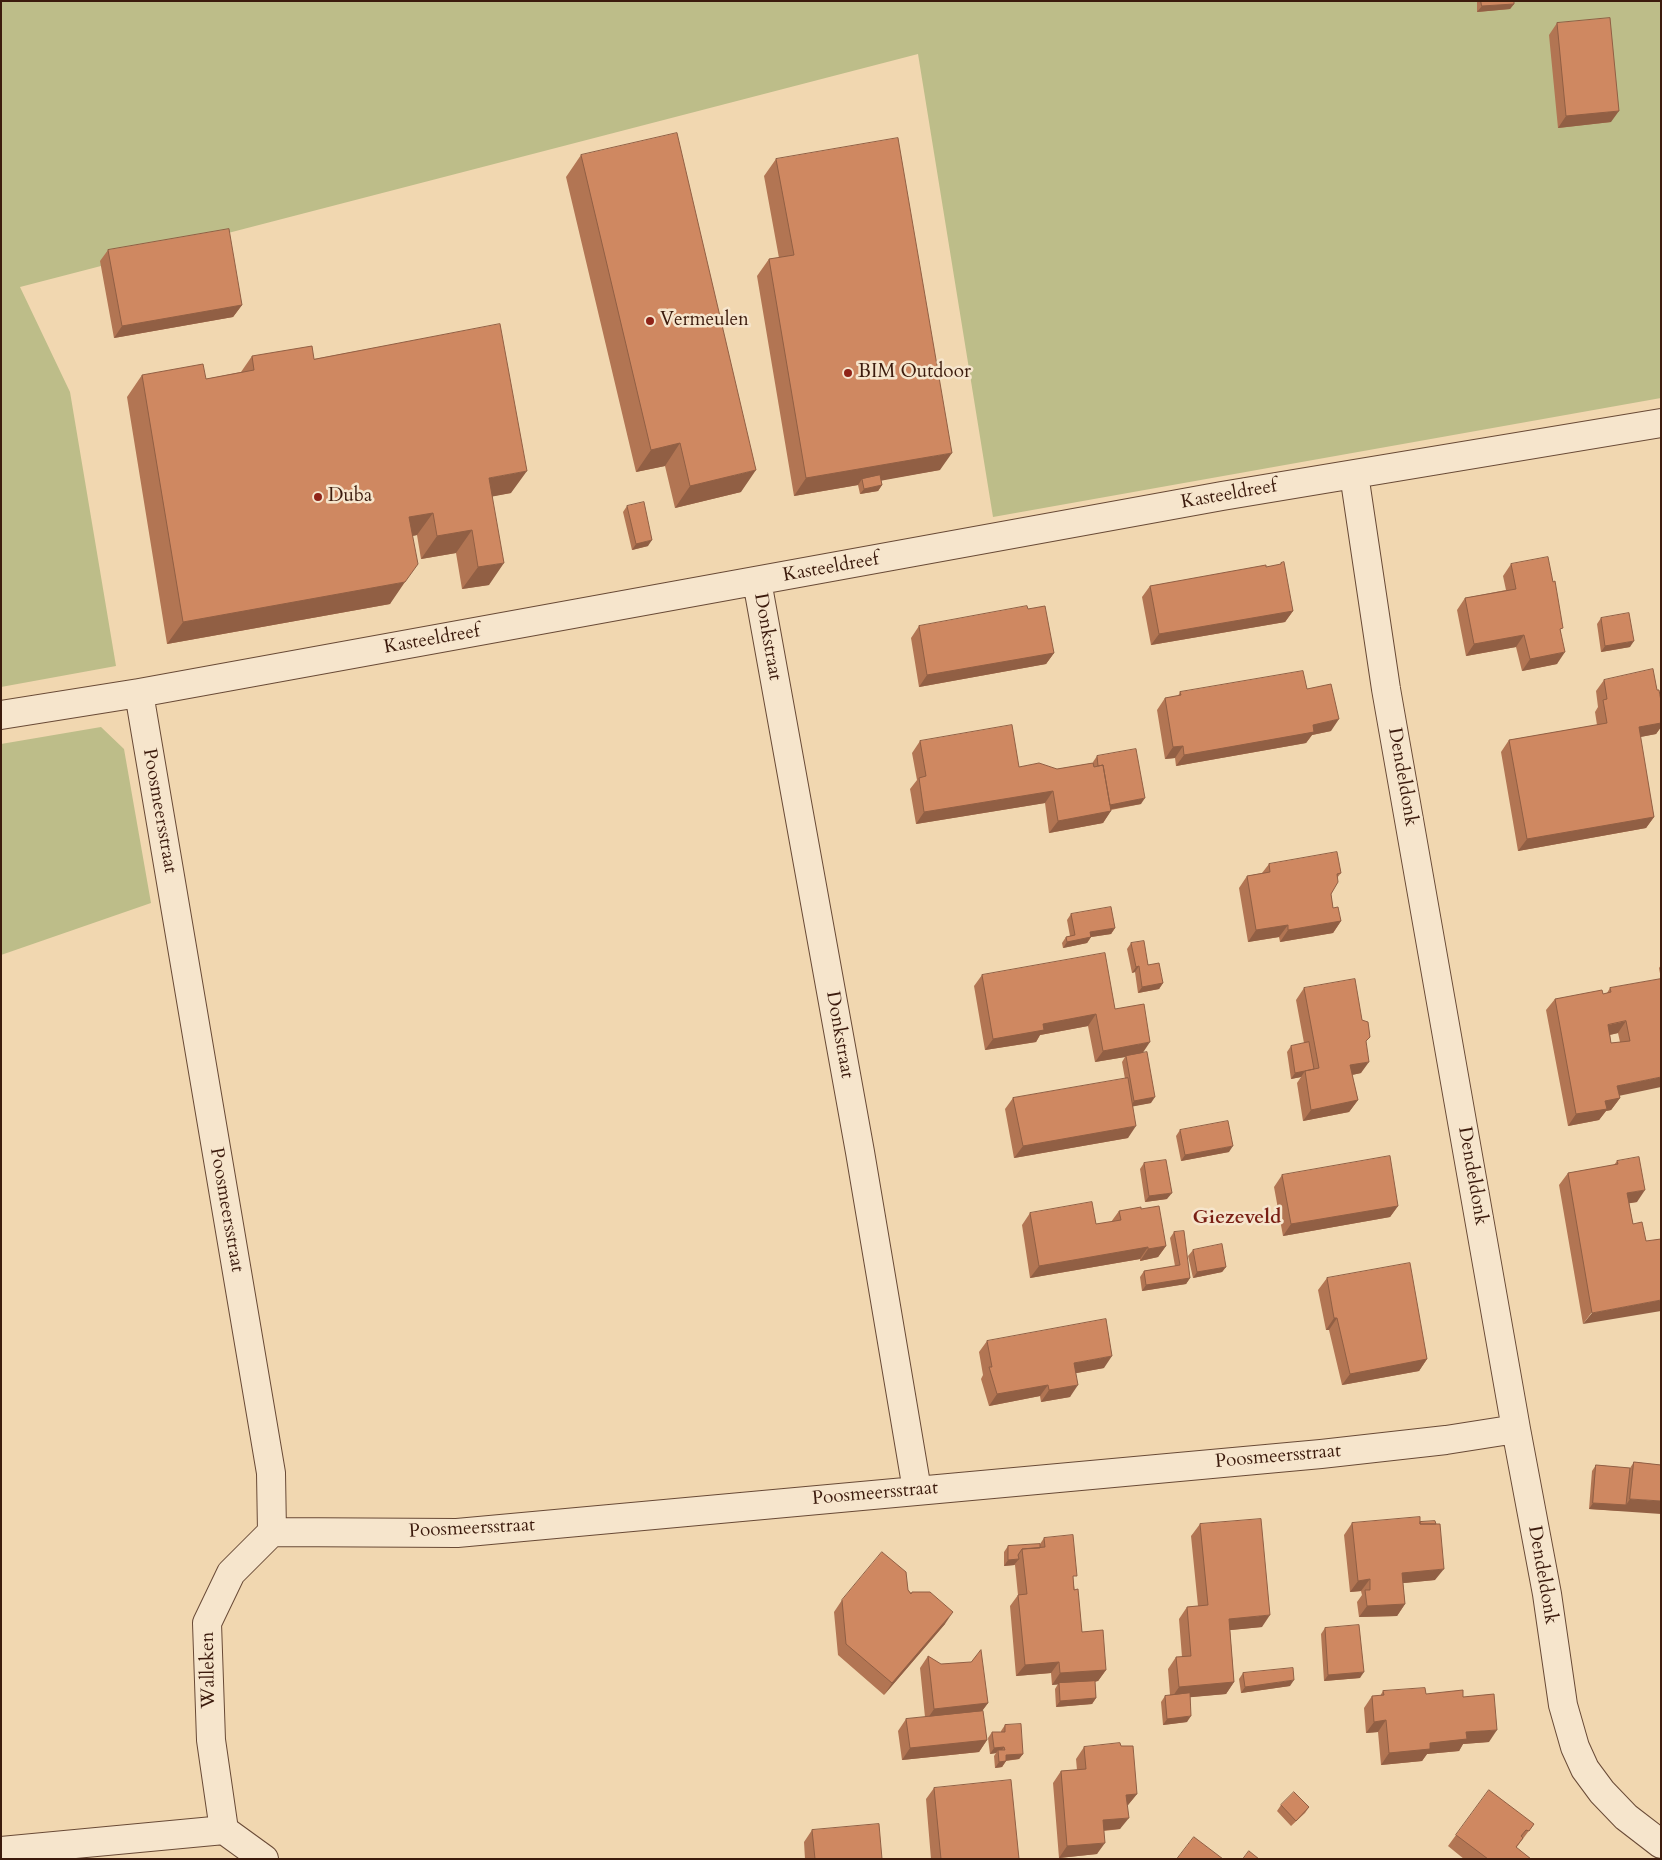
<!DOCTYPE html>
<html>
<head>
<meta charset="utf-8">
<style>
  body { margin:0 }
  #map { position:relative; width:1662px; height:1860px; overflow:hidden; background:#f1d7b0; font-family:Cardo,serif }
  canvas { display:block }
  .frame { position:absolute; inset:0; border:2px solid #3c1b0d; pointer-events:none }
</style>
</head>
<body>
<div id="map">
<canvas width="1662" height="1860"></canvas>
<div class="frame"></div>
</div>
<script>
const c = document.querySelector('canvas').getContext('2d');
c.lineJoin = 'round';
function fillPath(path, color) { c.fillStyle = color; c.fill(path, 'evenodd'); }
function trace(path, color, width, dash) { c.strokeStyle = color; c.lineWidth = width; c.lineCap = dash ? 'butt' : 'round'; c.setLineDash(dash || []); c.stroke(path); }
function drawText(font, color, halo, rows, align = 'center') {
  c.font = font + ' Cardo,serif'; c.lineWidth = 5; c.setLineDash([]); c.textBaseline = 'middle'; c.strokeStyle = halo; c.fillStyle = color; for (const [text, x, y, turn = 0] of rows) {
    c.save(); c.translate(x, y); c.rotate((+turn || 0) * Math.PI / 180); c.textAlign = isNaN(turn) ? turn : align; if (halo) c.strokeText(text, 0, 0); c.fillText(text, 0, 0); c.restore();
  }
}
const green = new Path2D(`
  M1,1H1661V398L993,517L918,54L20,287L70,392L116,666L1,687Z
  M101,727L124,749L151,903L1,955V744Z`);
const minor = new Path2D(`
  M1354,474L1386,689L1516,1429L1547,1594L1563,1705L1575,1747L1585,1769L1602,1792L1626,1817L1661,1844
  M757,581L860,1152L917,1490
  M139,693L271,1473L272,1532
  M1,715L139,693L1222,496L1661,423
  M272,1532L457,1533L1321,1454L1446,1440L1516,1429
  M224,1830L264,1859
  M1,1851L224,1830L211,1740L207,1623L231,1573L272,1532`);
const wall = new Path2D(`
  M1477,1H1514V4L1510,9L1477,12Z
  M1557,23L1611,122L1558,128L1549,35Z
  M581,155L741,492L675,508L665,466L636,472L566,177Z
  M776,159L940,470L881,480L882,485L878,491L860,494L858,485L794,496L757,276L769,259L779,258L764,176Z
  M108,250L242,305L233,317L114,338L100,261Z
  M252,356L314,359L511,493L493,496L489,585L462,589L456,553L421,559L417,535L412,536L390,604L167,644L127,397L142,375L206,379L241,372Z
  M627,506L648,546L632,550L623,512Z
  M1281,563L1293,611L1285,622L1151,645L1142,597L1150,586L1266,567L1280,565Z
  M1511,564L1561,632L1557,664L1522,671L1516,647L1466,656L1457,610L1465,598L1506,590L1503,576Z
  M1028,609L1054,653L1046,664L919,687L911,638L919,626Z
  M1601,618L1630,647L1601,652L1597,624Z
  M1604,680L1657,690L1661,701V727L1656,734L1640,737L1654,817L1646,828L1518,851L1501,752L1509,740L1597,725L1595,712L1598,707L1596,691Z
  M1307,689L1331,731L1312,735L1306,743L1176,766L1175,758L1165,759L1157,710L1165,698L1178,696L1180,692Z
  M920,741L1019,767L1057,769L1093,763V762L1097,756L1141,804L1111,810L1103,823L1049,833L1045,803L916,824L910,789L917,780L912,753Z
  M1269,864L1341,873L1337,878L1331,894L1333,908L1341,921L1333,933L1280,942L1279,937L1248,942L1239,888L1247,876L1262,873Z
  M1071,914L1115,928L1111,934L1091,937L1087,943L1063,948L1062,943L1066,937L1070,936L1067,920Z
  M1131,943L1163,983L1159,989L1138,993L1135,972L1132,973L1127,949Z
  M1661,965V979L1659,968Z
  M982,975L1115,1009L1143,1053L1151,1103L1133,1106L1128,1138L1014,1158L1005,1109L1013,1098L1125,1079L1122,1062L1125,1057L1095,1062L1088,1026L1040,1035L1036,1042L985,1050L974,986Z
  M1661,979L1619,1096L1620,1098L1611,1110L1606,1111L1599,1120L1568,1126L1546,1010L1555,999L1603,994L1607,993L1610,988ZM1618,1033L1620,1042L1611,1043L1610,1035Z
  M1304,988L1362,1020L1366,1043L1361,1073L1352,1075L1358,1100L1349,1112L1303,1121L1297,1083L1301,1077L1291,1079L1287,1052L1291,1046L1304,1043L1296,1000Z
  M1180,1130L1229,1152L1181,1161L1176,1136Z
  M1617,1161L1637,1202L1629,1203L1633,1224L1646,1241L1583,1324L1559,1185L1568,1173L1614,1165Z
  M1144,1163L1167,1199L1145,1202L1140,1169Z
  M1282,1175L1398,1206L1390,1217L1283,1236L1274,1187Z
  M1141,1209L1166,1246L1158,1257L1140,1261V1259L1030,1278L1022,1225L1030,1213L1096,1224L1111,1222L1119,1211Z
  M1174,1232L1190,1278L1186,1284L1142,1291L1140,1277L1144,1271L1175,1266L1170,1238Z
  M1193,1250L1226,1267L1222,1272L1193,1278L1188,1256Z
  M1327,1278L1427,1359L1419,1371L1342,1385L1329,1330H1326L1318,1290Z
  M987,1341L1104,1368L1076,1373L1070,1397L1041,1402L1040,1396L989,1406L981,1379L983,1375L979,1352Z
  M1634,1462L1661,1465L1622,1511L1589,1509L1592,1471L1596,1465L1630,1468Z
  M1420,1522L1435,1580L1403,1583L1405,1604L1397,1616L1359,1617L1357,1602L1362,1595L1361,1591L1350,1592L1344,1535L1352,1523Z
  M1200,1524L1262,1627L1230,1630L1234,1682L1226,1694L1190,1697L1187,1722L1163,1725L1161,1702L1165,1696L1170,1695L1168,1669L1176,1657H1182L1179,1619L1187,1607L1198,1606L1191,1536Z
  M1044,1538L1073,1580L1082,1632L1106,1670L1098,1681L1095,1682L1096,1698L1092,1704L1056,1707L1055,1689L1058,1684L1052,1685L1051,1673L1016,1676L1010,1606L1018,1595L1015,1565L1004,1566V1552L1008,1546L1040,1544Z
  M908,1590L945,1624L884,1695L838,1655L834,1612L842,1600Z
  M1325,1628L1360,1678L1324,1681L1321,1634Z
  M928,1656L988,1703L982,1711L987,1740L979,1752L902,1760L898,1731L906,1719L925,1717L920,1668Z
  M1243,1673L1290,1686L1241,1693L1239,1679Z
  M1383,1691L1463,1697L1489,1742L1463,1744L1459,1751L1427,1754L1422,1761L1381,1765L1378,1732L1366,1733L1364,1708L1372,1696H1380Z
  M1005,1725L1023,1754L1019,1759L1006,1761L1002,1767L995,1768L994,1756L996,1753L990,1754L988,1738L992,1732H1001V1731Z
  M1084,1747L1137,1794L1128,1805L1127,1806L1120,1829L1104,1831L1097,1854L1059,1858L1053,1783L1061,1771L1077,1770L1076,1759Z
  M934,1788L1019,1859H931L926,1799Z
  M1281,1805L1309,1807L1305,1813L1291,1826L1277,1811Z
  M1534,1824L1516,1848L1531,1859H1464L1448,1846L1456,1835Z
  M812,1830L882,1859H805L804,1842Z`);
const shadedWall = new Path2D(`
  M1514,4L1510,9L1477,12L1482,6Z
  M1619,111L1611,122L1558,128L1566,116Z
  M242,305L233,317L114,338L122,326Z
  M680,443L665,466L636,472L651,450Z
  M952,453L940,470L863,484L862,479L858,485L794,496L806,478Z
  M756,470L741,492L675,508L690,486Z
  M527,471L511,493L474,500L489,478Z
  M882,485L878,491L860,494L864,489Z
  M433,513L417,535L393,540L409,517Z
  M472,530L456,553L421,559L437,536Z
  M652,540L648,546L632,550L636,544Z
  M504,563L489,585L462,589L478,567Z
  M405,582L390,604L167,644L183,622Z
  M1293,611L1285,622L1151,645L1159,634Z
  M1524,635L1516,647L1466,656L1474,644Z
  M1634,641L1630,647L1601,652L1605,646Z
  M1565,652L1557,664L1522,671L1530,659Z
  M1054,653L1046,664L919,687L927,675Z
  M1339,719L1331,731L1312,735L1306,743L1176,766L1184,755Z
  M1661,723V727L1656,734L1630,739L1639,727Z
  M1183,746L1175,758L1165,759L1173,747Z
  M1053,791L1045,803L916,824L924,812Z
  M1145,798L1141,804L1101,811L1105,805Z
  M1111,811L1103,823L1049,833L1058,821Z
  M1654,817L1646,828L1518,851L1527,839Z
  M1341,921L1333,933L1280,942L1288,930Z
  M1288,925L1279,937L1248,942L1256,930Z
  M1115,928L1111,934L1091,937L1087,943L1063,948L1067,942L1090,932Z
  M1139,966L1135,972L1132,973L1136,967Z
  M1163,983L1159,989L1138,993L1142,987Z
  M1096,1014L1088,1026L1040,1035L1036,1042L985,1050L993,1039L1043,1024Z
  M1626,1021L1618,1033L1600,1037L1608,1025Z
  M1150,1042L1142,1054L1126,1056L1125,1057L1095,1062L1103,1051Z
  M1369,1062L1361,1073L1342,1077L1350,1065Z
  M1305,1071L1301,1077L1291,1079L1295,1073Z
  M1661,1077V1087L1609,1098L1617,1086Z
  M1155,1097L1151,1103L1130,1107L1134,1101Z
  M1620,1098L1611,1110L1606,1111L1599,1120L1568,1126L1576,1114L1605,1101Z
  M1358,1100L1349,1112L1303,1121L1311,1110Z
  M1136,1126L1128,1138L1014,1158L1023,1146Z
  M1233,1146L1229,1152L1181,1161L1185,1155Z
  M1645,1190L1637,1202L1619,1205L1627,1193Z
  M1172,1193L1167,1199L1145,1202L1149,1196Z
  M1398,1206L1390,1217L1283,1236L1291,1224Z
  M1166,1246L1158,1257L1140,1261L1148,1249Z
  M1148,1247L1140,1259L1030,1278L1039,1266Z
  M1226,1267L1222,1272L1193,1278L1197,1272Z
  M1190,1278L1186,1284L1142,1291L1146,1285Z
  M1661,1300V1311L1583,1324L1592,1313Z
  M1334,1318H1337L1329,1330H1326Z
  M1112,1356L1104,1368L1066,1375L1074,1363Z
  M1427,1359L1419,1371L1342,1385L1350,1374Z
  M1048,1385L1040,1396L989,1406L997,1394Z
  M1078,1385L1070,1397L1041,1402L1049,1390Z
  M1630,1499L1661,1501V1514L1589,1509L1593,1503L1626,1505Z
  M1019,1559L1014,1565L1004,1566L1008,1560Z
  M1444,1569L1435,1580L1394,1584L1402,1573Z
  M1370,1579L1361,1591L1350,1592L1358,1581Z
  M1405,1604L1397,1616L1359,1617L1367,1606Z
  M953,1612L945,1624L884,1695L892,1683Z
  M1270,1615L1262,1627L1221,1631L1229,1619Z
  M1059,1662L1051,1673L1016,1676L1025,1665Z
  M1106,1670L1098,1681L1052,1685L1060,1673Z
  M1364,1672L1360,1678L1324,1681L1328,1675Z
  M1294,1680L1290,1686L1241,1693L1245,1687Z
  M1234,1682L1226,1694L1171,1699L1179,1687Z
  M1096,1698L1092,1704L1056,1707L1060,1701Z
  M988,1703L979,1715L926,1721L934,1709Z
  M1191,1716L1187,1722L1163,1725L1167,1719Z
  M1386,1720L1378,1732L1366,1733L1374,1722Z
  M1497,1730L1489,1742L1463,1744L1459,1751L1427,1754L1422,1761L1381,1765L1389,1753L1430,1743L1466,1732Z
  M987,1740L979,1752L902,1760L910,1748Z
  M1004,1747L1000,1753L998,1750L996,1753L990,1754L994,1748Z
  M1023,1754L1019,1759L1002,1761L1006,1755Z
  M1006,1761L1002,1767L995,1768L999,1762Z
  M1137,1794L1128,1805L1118,1806L1126,1795Z
  M1129,1818L1120,1829L1095,1831L1103,1820Z
  M1105,1843L1097,1854L1059,1858L1067,1846Z`);
const building = new Path2D(`
  M1481,1H1514V4L1482,6Z
  M1610,18L1619,111L1566,116L1557,23Z
  M677,133L756,470L690,486L680,443L651,450L581,155Z
  M898,138L952,453L806,478L769,259L794,255L776,159Z
  M229,229L242,305L122,326L108,250Z
  M500,324L527,471L489,478L504,563L478,567L472,530L437,536L433,513L409,517L418,564L405,582L183,622L142,375L203,364L206,379L254,370L252,356L312,346L314,359Z
  M880,475L882,485L864,489L862,479Z
  M644,502L652,540L636,544L627,506Z
  M1548,557L1553,582L1555,581L1563,628L1560,629L1565,652L1530,659L1524,635L1474,644L1465,598L1516,589L1511,564Z
  M1284,562L1293,611L1159,634L1150,586L1266,565V567L1281,564V563Z
  M1027,606L1028,609L1045,606L1054,653L927,675L919,626Z
  M1629,613L1634,641L1605,646L1601,618Z
  M1653,669L1657,690H1659L1661,701V723L1639,727L1654,817L1527,839L1509,740L1607,723L1603,700L1607,699L1604,680Z
  M1303,671L1307,689L1331,684L1339,719L1313,725L1314,732L1184,755L1183,746L1173,747L1165,698L1181,695L1180,692Z
  M1012,725L1019,767L1039,763L1057,769L1093,763L1094,767L1103,765L1111,811L1058,821L1053,791L924,812L919,778L926,776L920,741Z
  M1136,749L1145,798L1110,805L1103,765L1098,766L1097,756Z
  M1337,852L1341,873L1337,874L1338,882L1331,894L1333,908L1338,907L1341,921L1288,930V925L1256,930L1247,876L1270,872L1269,864Z
  M1111,907L1115,928L1090,932L1091,937L1067,942L1066,937L1075,935L1071,914Z
  M1144,941L1148,965L1159,963L1163,983L1142,987L1139,966L1136,967L1131,943Z
  M1105,953L1115,1009L1144,1004L1150,1042L1103,1051L1096,1014L1043,1024L1044,1030L993,1039L982,975Z
  M1355,979L1362,1020L1368,1022L1370,1037L1366,1041L1369,1062L1350,1065L1358,1100L1311,1110L1305,1071L1319,1068L1304,988Z
  M1661,979V1077L1617,1086L1620,1098L1605,1101L1607,1109L1576,1114L1555,999L1602,990L1603,994L1611,992L1610,988ZM1626,1021L1630,1041L1611,1043L1608,1025Z
  M1309,1042L1314,1069L1295,1073L1291,1046Z
  M1147,1052L1155,1097L1134,1101L1126,1056Z
  M1128,1078L1136,1126L1023,1146L1013,1098Z
  M1228,1121L1233,1146L1185,1155L1180,1130Z
  M1390,1156L1398,1206L1291,1224L1282,1175Z
  M1639,1157L1645,1190L1627,1193L1633,1224L1642,1222L1646,1241L1661,1239V1300L1592,1313L1568,1173L1618,1164L1617,1161Z
  M1166,1160L1172,1193L1149,1196L1144,1163Z
  M1092,1202L1096,1224L1121,1220L1119,1211L1141,1207V1209L1159,1206L1166,1246L1148,1249V1247L1039,1266L1030,1213Z
  M1184,1231L1190,1278L1146,1285L1144,1271L1180,1265L1174,1232Z
  M1222,1244L1226,1267L1197,1272L1193,1250Z
  M1410,1263L1427,1359L1350,1374L1337,1318H1334L1327,1278Z
  M1106,1319L1112,1356L1074,1363L1078,1385L1049,1390L1048,1385L997,1394L989,1367H992L987,1341Z
  M1634,1462L1661,1465V1501L1630,1499Z
  M1596,1465L1630,1468L1626,1505L1593,1503Z
  M1420,1517V1524H1440L1444,1569L1402,1573L1405,1604L1367,1606L1365,1590H1370V1579L1358,1581L1352,1523Z
  M1261,1519L1270,1615L1229,1619L1234,1682L1179,1687L1176,1657L1191,1656L1187,1607L1208,1605L1200,1524Z
  M1435,1521L1436,1524H1420V1522Z
  M1073,1535L1077,1576H1073L1074,1590L1078,1589L1082,1632L1103,1630L1106,1670L1060,1673L1059,1662L1025,1665L1018,1595L1027,1594L1022,1549L1045,1547L1044,1538Z
  M1040,1544V1548L1022,1549L1018,1555L1019,1559L1008,1560V1546Z
  M882,1552L906,1572L908,1590L911,1594L912,1592H930L953,1612L892,1683L846,1644L842,1600Z
  M1359,1625L1364,1672L1328,1675L1325,1628Z
  M981,1650L988,1703L934,1709L928,1656L941,1664L971,1662Z
  M1293,1668L1294,1680L1245,1687L1243,1673Z
  M1095,1681L1096,1698L1060,1701L1059,1683Z
  M1425,1688L1426,1694L1463,1690V1697L1494,1694L1497,1730L1466,1732L1467,1739L1430,1743V1749L1389,1753L1386,1720L1374,1722L1372,1696L1384,1695L1383,1691Z
  M1190,1693L1191,1716L1167,1719L1165,1696Z
  M983,1711L987,1740L910,1748L906,1719Z
  M1021,1724L1023,1754L1006,1755V1761L999,1762L998,1750H1005L1004,1747L994,1748L992,1732H1005V1725Z
  M1120,1743L1121,1746H1133L1137,1794L1126,1795L1129,1818L1103,1820L1105,1843L1067,1846L1061,1771L1086,1769L1084,1747Z
  M1011,1780L1019,1859H941L934,1788Z
  M1489,1790L1534,1824L1529,1831L1526,1830L1521,1836L1523,1838L1516,1847L1531,1859H1488L1456,1835Z
  M1294,1792L1309,1807L1296,1821L1281,1805Z
  M879,1824L882,1859H815L812,1830Z
  M1194,1837L1223,1859H1177Z
  M1249,1851L1259,1859H1243Z`);
const markers = [
  [650,321,5,"#8f2418"],
  [848,373,5,"#8f2418"],
  [318,497,5,"#8f2418"]
];
const poiNames = [
  ["Vermeulen",660,321],
  ["BIM Outdoor",858,373],
  ["Duba",328,497]
];
const streetNames = [
  ["Kasteeldreef",1229,495,-10],
  ["Kasteeldreef",831,568,-10],
  ["Donkstraat",767,637,80],
  ["Kasteeldreef",432,640,-10],
  ["Dendeldonk",1402,777,80],
  ["Poosmeersstraat",159,811,80],
  ["Donkstraat",839,1035,80],
  ["Dendeldonk",1472,1176,80],
  ["Poosmeersstraat",226,1210,80],
  ["Poosmeersstraat",1278,1457,-5],
  ["Poosmeersstraat",875,1494,-5],
  ["Poosmeersstraat",472,1529,-3],
  ["Dendeldonk",1542,1575,80],
  ["Walleken",209,1670,-91]
];
const neighbourhoodNames = [
  ["Giezeveld",1237,1218]
];
fillPath(green, '#bdbd89');
trace(minor, '#694a36', 30);
trace(minor, '#f6e5cc', 28);
fillPath(wall, '#b27553');
fillPath(shadedWall, '#915f44');
fillPath(building, '#cf8861');
trace(building, '#915f44', 1);
for (const [x, y, r, color] of markers) { const dot = new Path2D(); dot.arc(x, y, r, 0, 2 * Math.PI); c.fillStyle = color; c.fill(dot); trace(dot, '#f6e5cc', 2); }
drawText('19px', '#3c1b0d', '#f6e5cc', poiNames, 'left');
drawText('19px', '#3c1b0d', '#f6e5cc', streetNames);
drawText('bold 20px', '#7a1f14', '#f6e5cc', neighbourhoodNames);
</script>
</body>
</html>
